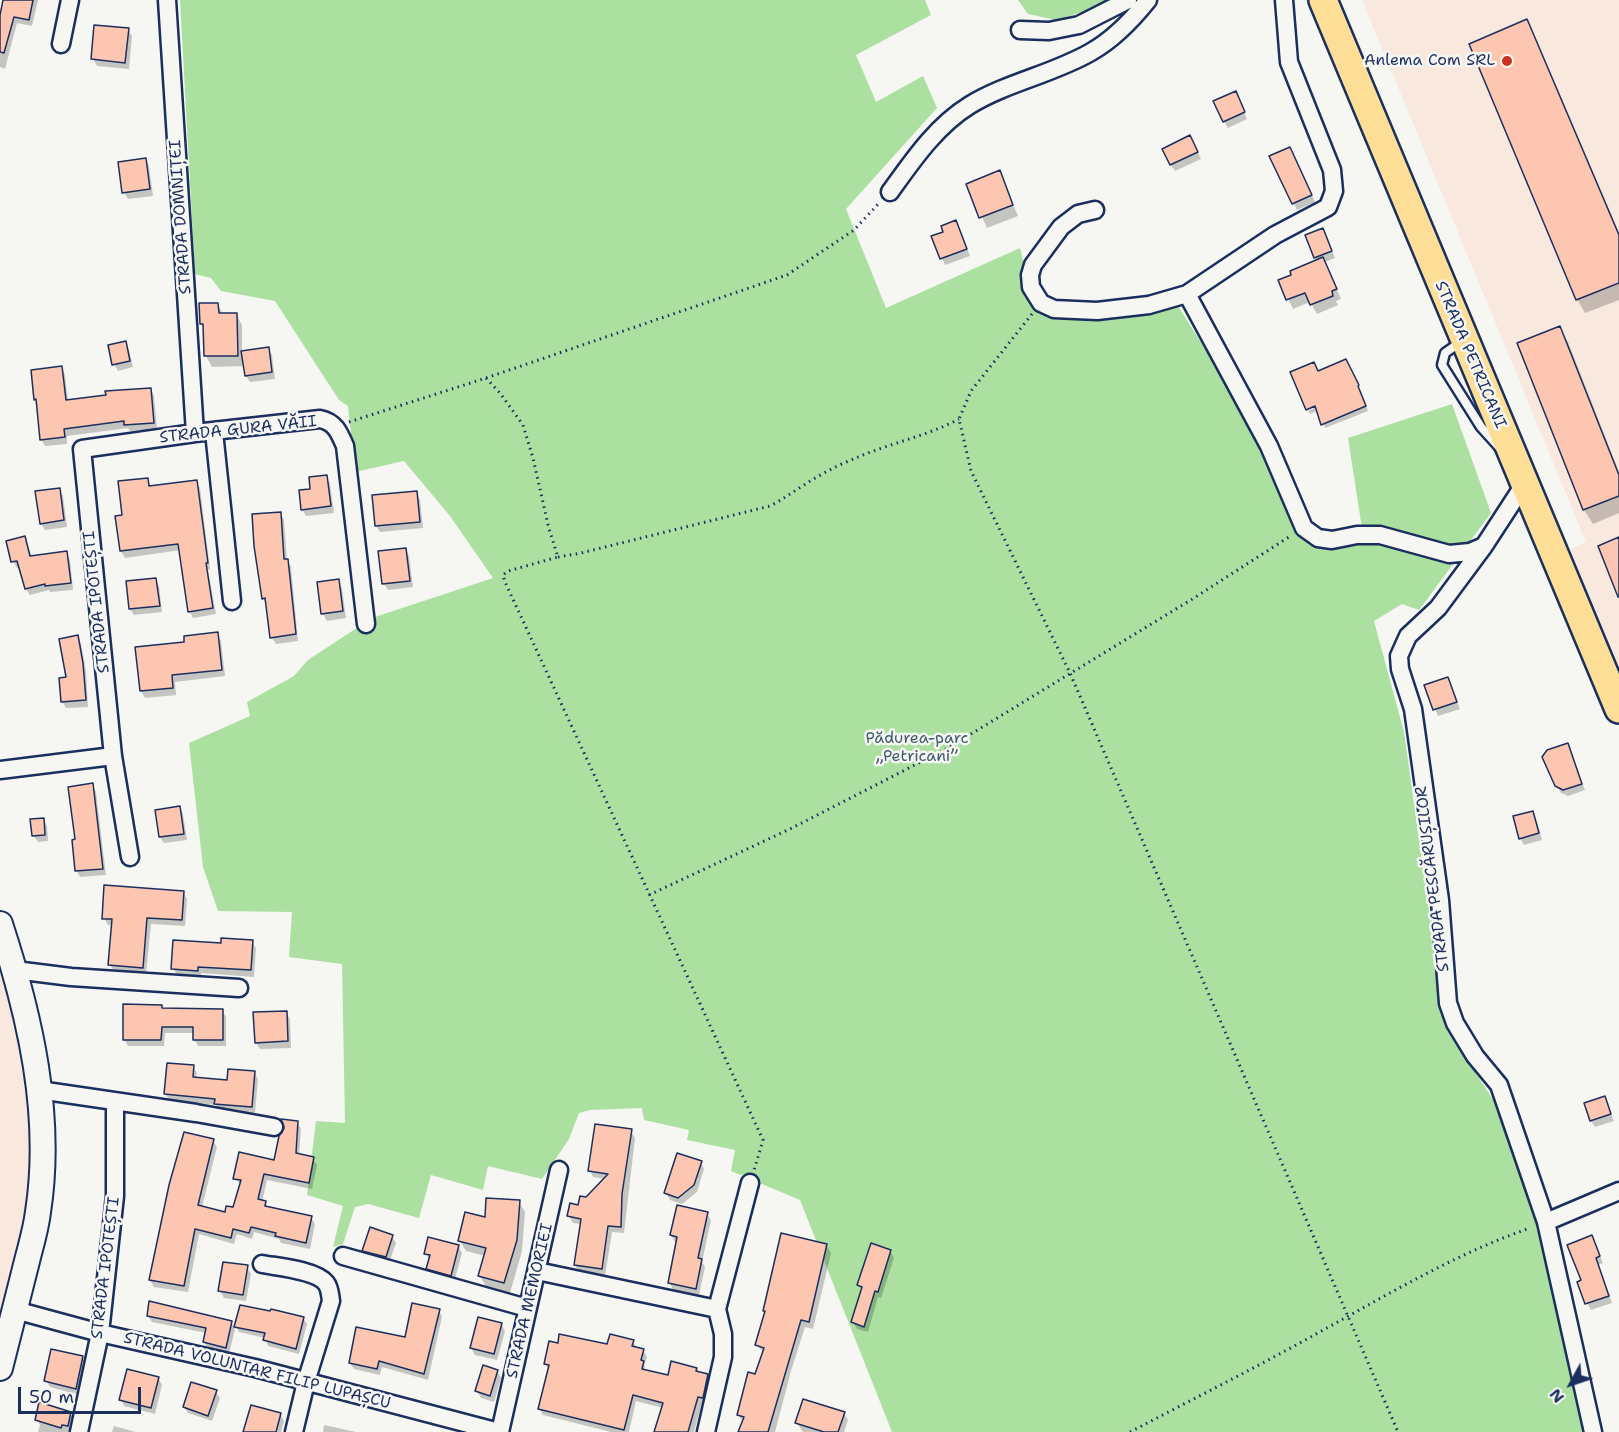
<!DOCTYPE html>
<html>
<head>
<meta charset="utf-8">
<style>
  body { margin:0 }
  #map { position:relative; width:1619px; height:1432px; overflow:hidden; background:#f6f6f2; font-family:"Shantell Sans",sans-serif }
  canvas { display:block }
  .north { position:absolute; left:1541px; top:1354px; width:60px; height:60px; -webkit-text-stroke:4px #f6f6f2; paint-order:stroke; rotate:230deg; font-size:16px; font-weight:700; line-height:24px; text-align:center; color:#1b2f5e }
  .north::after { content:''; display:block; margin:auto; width:21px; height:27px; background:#1b2f5e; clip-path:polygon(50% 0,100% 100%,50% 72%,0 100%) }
  .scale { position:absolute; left:18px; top:1387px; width:123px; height:27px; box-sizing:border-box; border:3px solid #1b2f5e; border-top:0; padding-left:8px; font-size:18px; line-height:21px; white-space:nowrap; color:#1b2f5e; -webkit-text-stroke:4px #f6f6f2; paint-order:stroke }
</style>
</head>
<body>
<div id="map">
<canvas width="1619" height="1432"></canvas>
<div class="north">N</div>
<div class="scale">50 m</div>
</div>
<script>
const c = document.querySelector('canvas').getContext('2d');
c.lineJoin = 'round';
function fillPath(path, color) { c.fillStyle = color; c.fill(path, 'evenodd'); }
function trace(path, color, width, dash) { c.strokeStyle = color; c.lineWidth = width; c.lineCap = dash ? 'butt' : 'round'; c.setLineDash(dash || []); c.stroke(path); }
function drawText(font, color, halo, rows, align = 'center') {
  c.font = font + ' "Shantell Sans",sans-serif'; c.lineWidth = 5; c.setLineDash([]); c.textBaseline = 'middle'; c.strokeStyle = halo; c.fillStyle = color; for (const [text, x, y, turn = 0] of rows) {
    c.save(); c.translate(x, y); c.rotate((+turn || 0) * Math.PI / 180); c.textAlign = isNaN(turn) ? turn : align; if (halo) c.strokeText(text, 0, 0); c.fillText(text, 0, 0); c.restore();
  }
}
const built = new Path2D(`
  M1362,0H1619V666L1570,549L1586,542Z
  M0,954L23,1043L35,1120L31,1189L0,1321Z`);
const green = new Path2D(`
  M180,0H925L931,15L856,55L876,102L923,76L937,108L846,209L886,308L1020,248L1035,309L1100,321L1175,301L1239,403L1309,545L1364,541L1348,438L1452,404L1491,513L1419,610L1402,604L1374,621L1404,732L1445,1025L1506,1120L1540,1220L1583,1432H892L800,1200L731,1171L735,1150L687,1140L689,1130L644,1120L642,1108L590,1110L579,1113L569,1139L542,1179L488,1166L483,1190L431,1175L419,1218L368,1204L355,1207L343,1244L333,1247L343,1206L307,1195L316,1121L345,1123L342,964L289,957L292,912L218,911L203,867L189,743L250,716L247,702L294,676L308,660L372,618L493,578L450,516L404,461L355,472L348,406L339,400L275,301L221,291L211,278L195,274Z
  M1018,0H1109L1099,7L1056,20L1028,14Z`);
const shadow = new Path2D(`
  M5,0H38L32,26L17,23L5,69L0,67V22Z
  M1526,21L1534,35L1619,233V300L1585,313L1577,299Z
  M128,30L132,36L129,69L97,66L93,59Z
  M1239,100L1247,119L1228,128L1224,121Z
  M1194,144L1201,159L1175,171L1171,165Z
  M1293,155L1315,202L1297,210L1271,157Z
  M146,160L149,166L153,196L128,199L124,192Z
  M999,172L1018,216L987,228L968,185Z
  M956,221L970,256L945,265L942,258L945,232Z
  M1326,236L1335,258L1325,262L1341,299L1336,301L1338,305L1317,314L1310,302L1293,309L1280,281L1317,261L1315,257Z
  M217,304L223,314H236L242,325V352L268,349L272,355L275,379L250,382L246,376L245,366L212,367L206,356L205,330L201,324Z
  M1559,328L1568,342L1619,472V513L1593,524L1584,510L1519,344Z
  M125,343L129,350L133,367L118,371L114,364Z
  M61,368L65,375L68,401L151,389L154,396L157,429L130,431L128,428L67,436V444L45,446L41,439L38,404L35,399Z
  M1318,373L1355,377L1368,411L1325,428L1318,410L1310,414L1308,411L1323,404Z
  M327,477L330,484L334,513L306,516L302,509L312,490Z
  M147,479L151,486L196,481L200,488L210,569L208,570L216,614L193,618L190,612L181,550L125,558L121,551L116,517L123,516Z
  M59,490L63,496L67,527L45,530L41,523Z
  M416,493L420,500L423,528L380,532L376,526Z
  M280,513L284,520L287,561L291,567L298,641L276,644L272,638L267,605L263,598Z
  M25,538L32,557L66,553L70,560L73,590L50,592L49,590L30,595L26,589L20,567L17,568L13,561Z
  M406,549L409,556L413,587L388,590L384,584Z
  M155,579L159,586L162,612L134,615L130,609Z
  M338,581L342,588L346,618L327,621L323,614L319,584Z
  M217,634L221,641L225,676L175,682L176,695L145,698L141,691L137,648L186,643Z
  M78,637L81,644L86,671L88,707L66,708L62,701Z
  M1448,679L1460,709L1438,716L1426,686Z
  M1567,745L1585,790L1568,796L1561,793L1557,786Z
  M92,785L96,792L106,875L80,877L76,870L77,841Z
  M180,807L183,814L187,840L164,843L160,837Z
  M1533,813L1536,819L1542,840L1524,845L1520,838Z
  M43,819L47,826L48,841L38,842L34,836Z
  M183,892L187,899L185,926L151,924L146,974L114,971L110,965L113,925H108L104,918Z
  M252,942L256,948L254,977L201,973V977L177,975L173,968Z
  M161,1007L163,1010H222L226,1017V1046H198L194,1039V1033H165L164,1046H128L124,1039Z
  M286,1012L290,1019L291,1048L260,1049L256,1043Z
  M193,1067L197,1073L196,1079L228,1082L254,1072L258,1079L255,1113L220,1111L216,1105L169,1100L165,1093Z
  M1604,1098L1614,1121L1595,1127L1591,1121Z
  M297,1122L301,1129L299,1156L313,1159L317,1165L312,1189L267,1180L262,1202L265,1203L269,1208L311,1218L315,1224L310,1249L281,1243L279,1239L254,1232L252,1239L237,1234L234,1244L199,1234L188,1292L154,1287L150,1280L213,1141L217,1147L202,1207L226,1214L235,1209L241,1185L235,1178L276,1162Z
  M631,1131L635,1138L624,1233L612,1232L605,1276L579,1271L575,1265L581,1224L573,1223L569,1216L605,1179L593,1177L590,1170Z
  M701,1162L704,1169L697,1192L682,1204L670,1200L666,1193Z
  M519,1202L525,1212L522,1251L510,1293L486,1286L479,1275L485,1256L466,1251L460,1241L486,1219Z
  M707,1214L711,1220L702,1262L705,1267L699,1295L673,1290L670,1283L678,1242H675L671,1235Z
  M392,1236L396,1243L389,1263L368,1257L364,1250Z
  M1595,1243L1603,1263L1598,1265L1612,1303L1591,1310L1587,1303L1583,1281Z
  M826,1245L831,1253L813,1329L805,1327L791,1371L775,1432H740L743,1422L739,1415L764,1353L757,1345L766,1313L765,1311Z
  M458,1246L462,1253L454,1282L432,1275L428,1268L430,1261L426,1253Z
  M890,1251L894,1258L881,1298L878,1297L868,1332L857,1329L853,1322L862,1291L859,1285Z
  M247,1267L251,1274L246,1301L224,1298L220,1291Z
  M439,1310L442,1317L428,1380L382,1367L380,1375L354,1369L350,1363L406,1338Z
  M148,1316L231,1322L235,1329L229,1354L208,1349L204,1342L206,1333L152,1322Z
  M303,1318L307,1324L299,1354L268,1346L265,1338L239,1332L236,1326Z
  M501,1324L505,1331L497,1360L475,1355L471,1348Z
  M633,1341L637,1349L643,1350L647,1357L644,1365L646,1372L669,1377L696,1369L698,1373L707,1376L711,1382L706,1404L702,1403L694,1432H656L663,1408L636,1401L629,1432H611L543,1415L540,1409L549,1370L546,1364L608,1346Z
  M82,1357L86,1364L79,1395L50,1387L46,1380Z
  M497,1371L501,1378L494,1402L481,1398L477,1391Z
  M158,1378L162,1385L155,1414L124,1406L121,1399Z
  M216,1392L220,1398L212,1421L188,1413L184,1407Z
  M70,1413L74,1420L71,1432H38L40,1425L37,1419Z
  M844,1413L848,1420L844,1432H803L797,1423Z
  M280,1414L284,1421L281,1432H248Z
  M324,1425L356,1432H323Z
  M114,1426L136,1432H112Z`);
const building = new Path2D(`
  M3,0H33L29,20L14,17L4,53L0,52V15Z
  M1527,19L1619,235V283L1576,300L1469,44Z
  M94,25L129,28L125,63L91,59Z
  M1236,91L1245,112L1223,122L1213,101Z
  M1190,135L1198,152L1170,165L1162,149Z
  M1290,147L1312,195L1292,204L1269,156Z
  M146,158L150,189L122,193L118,162Z
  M1000,170L1013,205L979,218L966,184Z
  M956,220L967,249L940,259L931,236L943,232L941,226Z
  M1323,228L1332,251L1314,258L1305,235Z
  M1323,257L1337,289L1332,291L1333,296L1310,305L1305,293L1286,300L1278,280L1291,275L1290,271Z
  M199,303H218L219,313H237L238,356H204L203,324H200Z
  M1560,326L1619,475V496L1583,510L1517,343Z
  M126,341L130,361L112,365L108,345Z
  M269,347L272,372L245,376L241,351Z
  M1346,359L1359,385L1358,386L1366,406L1321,425L1315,406L1306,410L1290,372L1314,362L1318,371Z
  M62,366L66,400L106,395L105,391L151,388L154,423L124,425V421L64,429L65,437L40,440L36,399L34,400L31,370Z
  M327,475L331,506L301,510L299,490L310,489L309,477Z
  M148,478L149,486L197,480L208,563H206L213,608L188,612L178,544L120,551L115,516L122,515L118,481Z
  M60,488L64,520L40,524L35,491Z
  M417,491L420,522L375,526L372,495Z
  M281,512L284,559H288L296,634L270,638L265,598L262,599L254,546L252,514Z
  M25,536L30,556L67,551L71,583L45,586V584L25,589L17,561L11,562L6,541Z
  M1619,537V597H1618L1598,546Z
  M406,548L410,581L382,584L378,551Z
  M156,578L160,606L129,609L126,581Z
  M339,579L343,611L321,614L317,582Z
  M218,632L222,670L172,675L173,688L140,691L135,647L184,642V636Z
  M78,635L83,663L86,700L61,702L59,678L66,677L59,639Z
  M1448,677L1457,702L1433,710L1424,685Z
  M1568,743L1582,784L1563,790L1555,786L1542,757L1547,750Z
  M93,783L103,869L75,871L72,840L75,839L68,787Z
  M180,806L184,834L159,837L155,810Z
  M1533,811L1539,833L1519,839L1513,816Z
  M44,818L45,835L32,836L30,819Z
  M104,885L184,891L182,920L147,918L143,968L108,965L112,919H102Z
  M221,938L253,940L251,970L198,967V971L171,969L173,940L221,943Z
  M123,1004L162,1005V1008L223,1009V1040H193V1027H162L161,1040H123Z
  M287,1011L288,1041L255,1043L253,1012Z
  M167,1063L194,1065L193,1077L227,1080L228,1069L255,1071L252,1107L214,1104L215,1099L164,1094Z
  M1605,1096L1611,1114L1590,1121L1584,1103Z
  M281,1119L298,1121L296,1153L314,1157L309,1183L264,1174L258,1199L266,1201L265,1206L312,1216L306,1243L275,1236L276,1233L251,1227L249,1233L233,1229L231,1238L195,1229L184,1286L149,1280L169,1185L184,1132L214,1139L198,1205L225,1212L226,1206L233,1207L241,1180L233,1179L239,1152L274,1160L279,1136L284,1128Z
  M595,1124L632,1129L622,1194L621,1227L608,1226L602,1269L574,1265L581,1219L567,1216L570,1203L578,1205L580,1196L586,1197L608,1174L588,1171Z
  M677,1153L702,1161L694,1185L678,1198L664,1193Z
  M486,1198L520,1200L517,1240L504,1283L478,1276L486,1248L458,1241L465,1212L485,1217Z
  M677,1205L708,1212L698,1258L702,1259L696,1289L668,1283L677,1237L670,1235Z
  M370,1227L393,1235L386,1257L362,1251Z
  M781,1233L827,1244L809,1322L801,1320L768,1432H738L744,1417L737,1415L748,1372L755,1374L764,1348L755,1345L765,1311H763Z
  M1592,1235L1600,1256L1596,1258L1609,1296L1585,1304L1577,1282L1581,1280L1567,1245Z
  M428,1237L459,1245L451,1276L426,1269L430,1255L424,1254Z
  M871,1243L891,1250L878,1292L875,1291L864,1327L851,1322L862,1287L857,1285Z
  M223,1262L248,1265L243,1295L218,1291Z
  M149,1301L232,1321L226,1348L203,1342L206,1328L147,1316Z
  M412,1303L440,1309L424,1374L379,1361L377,1369L349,1363L356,1327L405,1337Z
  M240,1305L270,1311L271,1309L304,1317L296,1349L263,1340L265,1333L234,1327Z
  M478,1317L502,1323L494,1354L470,1348Z
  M559,1334L607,1344L610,1334L634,1340L632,1346L644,1349L641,1360L644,1361L642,1369L668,1375L671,1361L697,1368L696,1371L708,1374L703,1398L698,1397L688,1432H654L663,1403L633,1395L624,1430L538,1409L549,1365L544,1364L549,1341L558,1343Z
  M51,1349L83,1356L76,1389L44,1381Z
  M483,1365L498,1370L490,1396L475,1391Z
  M127,1369L159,1377L151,1408L119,1400Z
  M191,1382L217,1390L208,1416L183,1407Z
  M803,1399L845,1412L838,1432H824L795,1423Z
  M39,1402L71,1412L68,1426L62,1425L61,1428L35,1420Z
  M251,1405L281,1413L276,1432H243Z`);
const path = new Path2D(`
  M1032,314L971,391L959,419L971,471L1070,673L1398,1432
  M486,378L500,393L523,425L533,458L549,529L558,557L508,571L503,575L505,582L763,1140L754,1170
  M349,422L486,378L787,275L854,230L880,202
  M558,557L581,553L770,506C787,497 801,486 817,477C832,468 848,461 863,455C895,442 929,435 959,419
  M649,895L792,828L948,748L1194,598L1292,535
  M1130,1432C1195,1398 1261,1365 1325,1329C1392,1292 1458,1253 1530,1228`);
const service = new Path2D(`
  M1462,341L1445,353L1442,365L1481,427L1500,448`);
const minor = new Path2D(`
  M167,0L195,433
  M1020,30L1049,31L1079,25L1128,0
  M61,44L70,0
  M890,192C913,160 936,126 970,105C1008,82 1053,74 1091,52C1114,39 1132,20 1148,0
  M1095,210L1078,214L1061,227L1033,265L1030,275L1031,287L1041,303L1054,309L1097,311L1149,305L1187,294L1275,235L1328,207L1334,191L1332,170L1289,62L1284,0
  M1187,294L1269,446L1304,528L1318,538L1332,540L1357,535H1380L1449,554L1470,552L1484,546L1525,483
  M214,432L232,601
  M1484,546L1438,608L1408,636L1399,656L1400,669L1413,709L1440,900L1448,1003L1455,1023L1475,1056L1499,1085L1546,1222L1593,1432
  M0,770L113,756
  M130,857L113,756L82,449L195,433L320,419C335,422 339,432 345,446L366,624
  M15,970L71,977L239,988
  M39,1090L196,1113L274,1127
  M1546,1222L1619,1191
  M343,1256L527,1308
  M262,1264C278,1267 316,1270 326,1283C330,1288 330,1295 331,1301L306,1382L294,1432
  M537,1271L717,1309
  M15,1310L100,1333L255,1368L499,1432
  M79,1432L100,1333L115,1196V1102
  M500,1432L559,1170
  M706,1432L723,1357V1334L717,1309L750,1183`);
const secondary = new Path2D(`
  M0,924C30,1016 53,1115 38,1212C36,1229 31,1245 27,1261C18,1297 9,1332 0,1368`);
const primary = new Path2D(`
  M1323,0L1619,709`);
const markers = [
  [1507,61,6,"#c8321e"]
];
const poiNames = [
  ["Anlema Com SRL",1495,61]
];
const streetNames = [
  ["STRADA DOMNIȚEI",181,217,-94],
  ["STRADA PETRICANI",1470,355,67],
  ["STRADA GURA VĂII",238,430,-6],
  ["STRADA IPOTEȘTI",97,602,-96],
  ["STRADA PESCĂRUȘILOR",1433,879,-97],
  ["STRADA IPOTEȘTI",106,1268,-83],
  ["STRADA MEMORIEI",530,1301,-77],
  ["STRADA VOLUNTAR FILIP LUPAȘCU",257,1371,14]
];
const parkNames = [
  ["Pădurea-parc",917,739],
  ["„Petricani”",917,757]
];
fillPath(built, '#f8e8de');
fillPath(green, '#ace0a1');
fillPath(shadow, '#0003');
fillPath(building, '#fdc6b0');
trace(building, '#1b2f5e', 1.5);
trace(service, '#1b2f5e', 13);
trace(minor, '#1b2f5e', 21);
trace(secondary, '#1b2f5e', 28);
trace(primary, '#1b2f5e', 32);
trace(path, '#1b2f5e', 3, [1.5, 4.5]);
trace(service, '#f6f6f2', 8);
trace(minor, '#f6f6f2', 16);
trace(secondary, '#f6f6f2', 24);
trace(primary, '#fdde96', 27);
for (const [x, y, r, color] of markers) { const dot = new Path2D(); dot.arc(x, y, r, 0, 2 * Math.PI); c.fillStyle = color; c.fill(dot); trace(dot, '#f6f6f2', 2); }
drawText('16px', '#1b2f5e', '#f6f6f2', poiNames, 'right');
drawText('16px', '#1b2f5e', '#f6f6f2', streetNames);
drawText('16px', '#3f5b6f', '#f6f6f2', parkNames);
</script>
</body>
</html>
